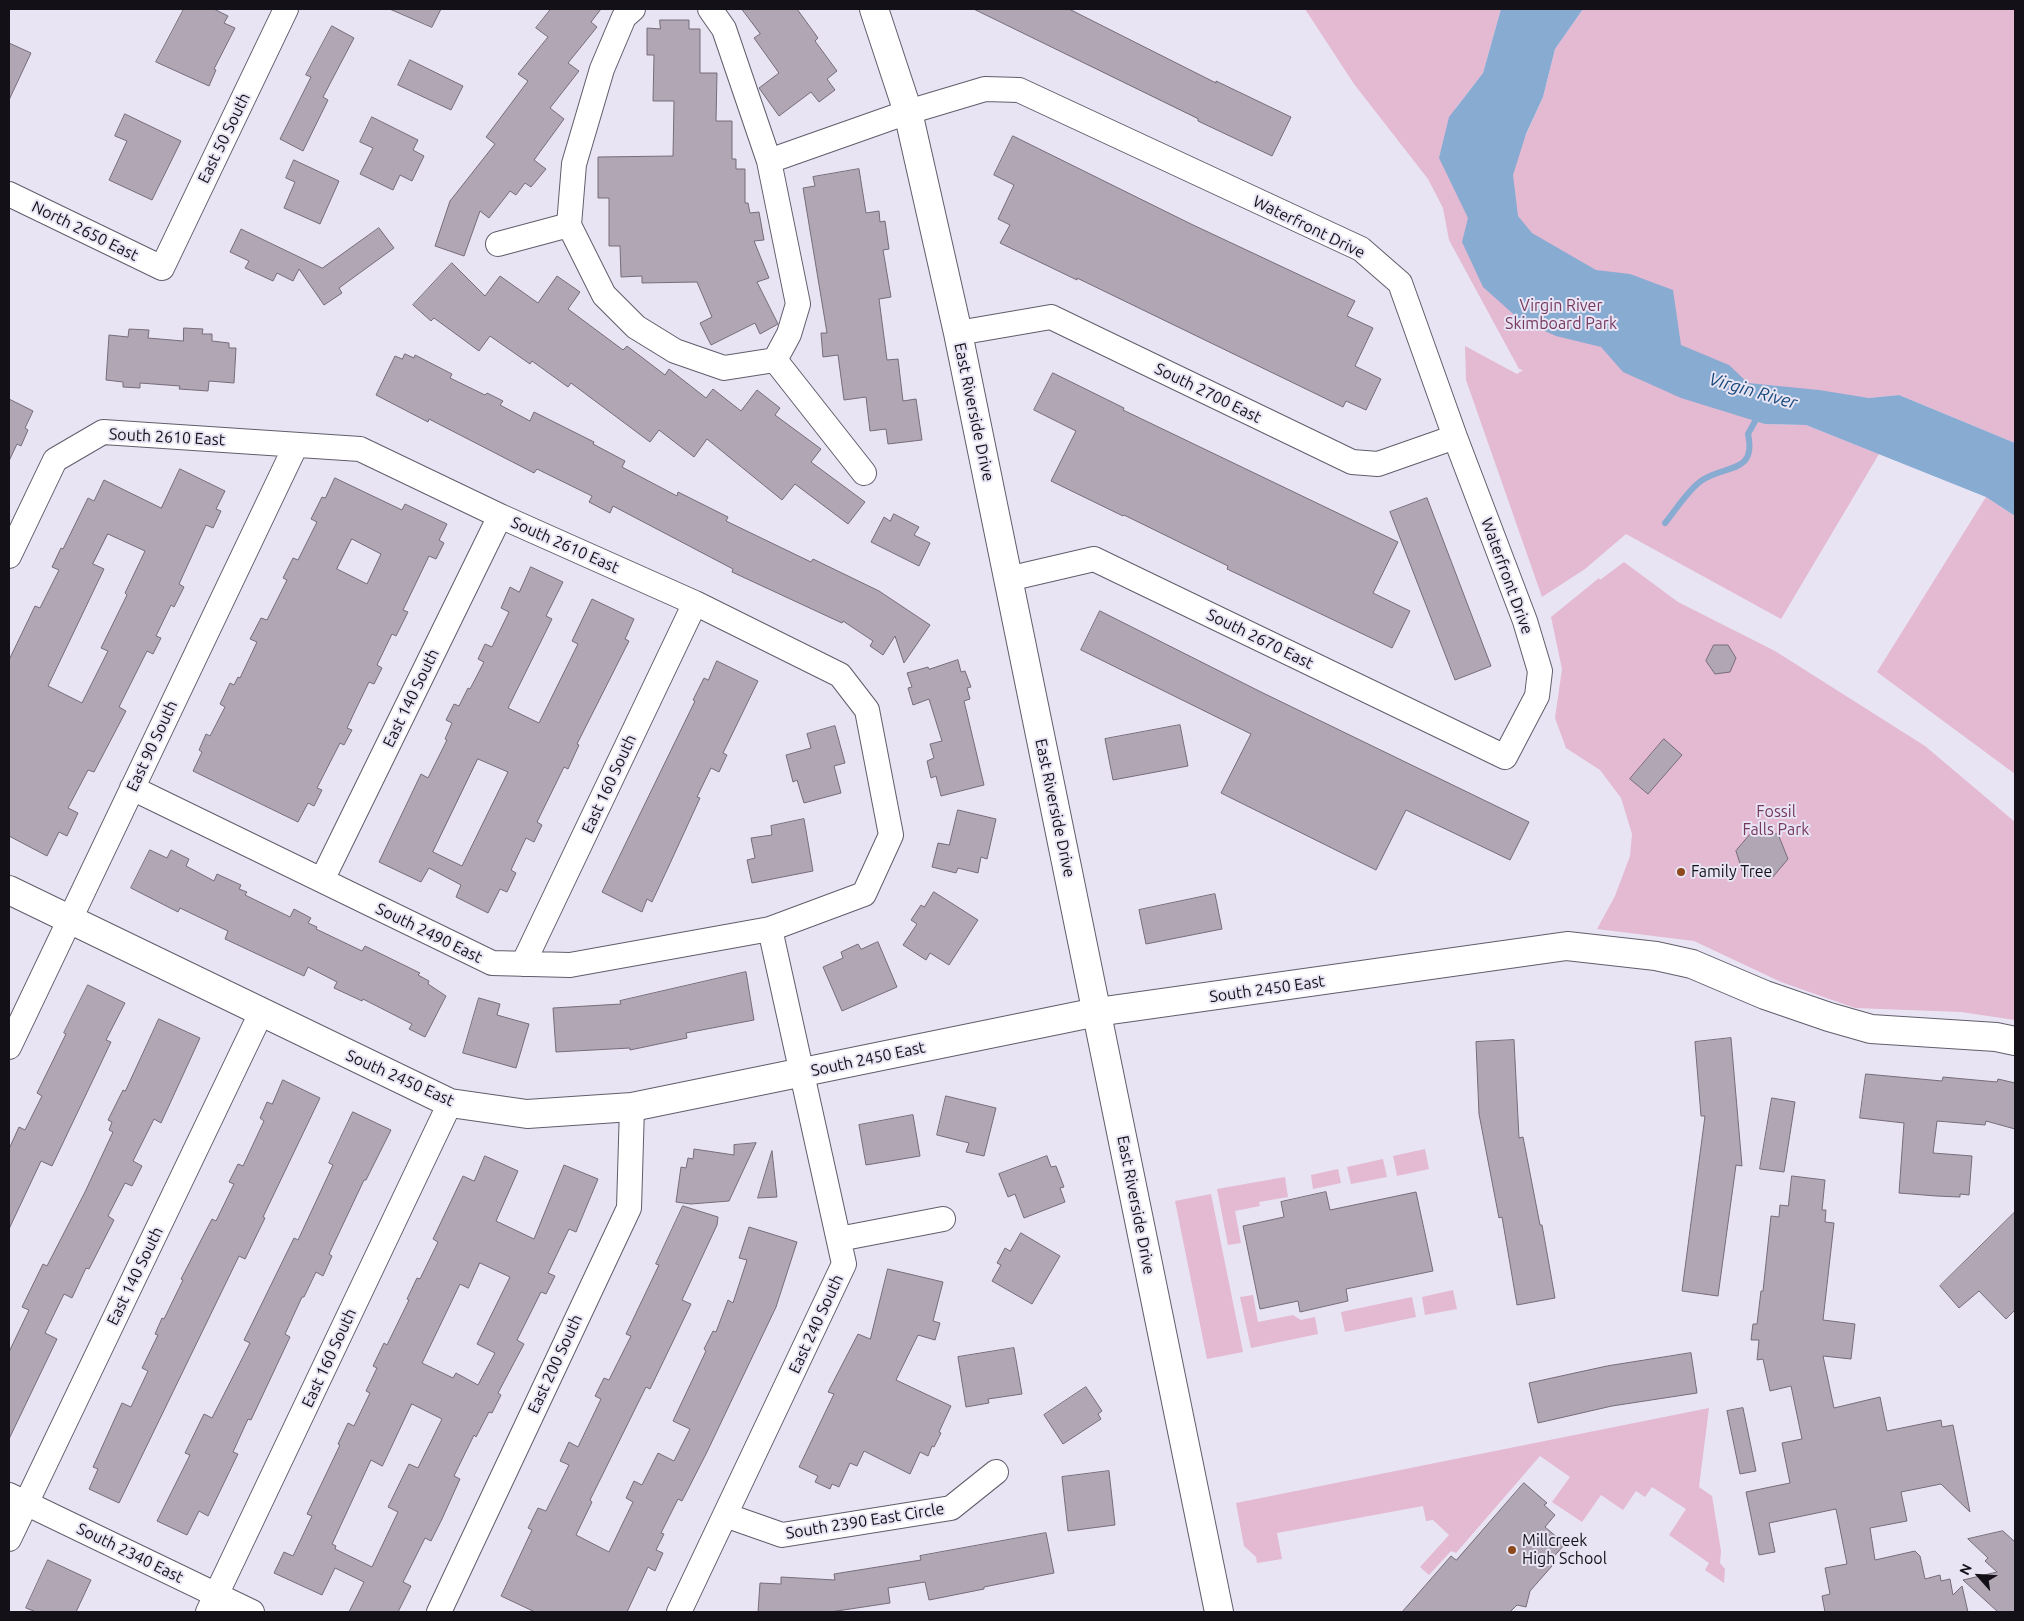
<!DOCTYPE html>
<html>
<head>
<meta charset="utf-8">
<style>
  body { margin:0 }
  #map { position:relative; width:2024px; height:1621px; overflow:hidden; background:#e8e4f4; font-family:Ubuntu,sans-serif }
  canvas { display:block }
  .frame { position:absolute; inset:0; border:10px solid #131117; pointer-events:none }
  .north { position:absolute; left:1954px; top:1551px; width:50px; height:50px; -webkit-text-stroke:4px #e8e4f4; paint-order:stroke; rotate:296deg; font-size:14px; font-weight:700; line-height:20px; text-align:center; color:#131117 }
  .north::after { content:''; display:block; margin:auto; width:18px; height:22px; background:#131117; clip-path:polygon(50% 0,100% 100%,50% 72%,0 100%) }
</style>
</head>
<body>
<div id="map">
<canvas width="2024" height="1621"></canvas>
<div class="frame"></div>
<div class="north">N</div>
</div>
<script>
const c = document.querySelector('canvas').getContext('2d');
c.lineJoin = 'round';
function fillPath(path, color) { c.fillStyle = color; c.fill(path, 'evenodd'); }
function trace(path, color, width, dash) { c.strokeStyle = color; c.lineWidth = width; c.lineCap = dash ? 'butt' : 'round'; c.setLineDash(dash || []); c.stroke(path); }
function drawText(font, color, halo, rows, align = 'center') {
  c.font = font + ' Ubuntu,sans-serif'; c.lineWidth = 4; c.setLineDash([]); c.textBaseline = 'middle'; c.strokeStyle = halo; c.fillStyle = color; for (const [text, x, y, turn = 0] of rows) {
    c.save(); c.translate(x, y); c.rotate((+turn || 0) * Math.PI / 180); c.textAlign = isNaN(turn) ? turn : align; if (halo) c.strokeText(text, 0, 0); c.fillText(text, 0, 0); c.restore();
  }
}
const green = new Path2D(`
  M1305,9H1501L1483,73L1455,109L1525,137L1543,97L1555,49L1583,9H2015V443L1899,395L1869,398L1768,385L1765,424L1806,425L1879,454L1781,619L1626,534L1585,569L1542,597L1466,380L1465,346L1517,374L1523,370L1519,369L1449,240L1443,208L1428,179L1354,84Z
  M1986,497L2015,516V774L1877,672Z
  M1624,562L1678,602L1775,651L1925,746L2015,822V1020L1961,1012L1855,1008L1781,982L1694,941L1597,929L1615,896L1630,856L1632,834L1621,798L1600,770L1566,748L1555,718L1562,669L1551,617L1599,578L1600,580Z
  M1425,1149L1429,1169L1397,1176L1393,1156Z
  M1383,1159L1387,1177L1351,1184L1347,1167Z
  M1338,1169L1341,1183L1313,1189L1311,1175Z
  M1285,1177L1288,1197L1259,1202L1260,1206L1235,1211L1241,1243L1228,1245L1217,1189Z
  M1211,1194L1243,1352L1207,1359L1175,1201Z
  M1453,1290L1457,1309L1425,1315L1422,1297Z
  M1253,1295L1258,1322L1293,1315L1301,1320L1315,1317L1318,1334L1251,1348L1240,1297Z
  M1412,1297L1416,1317L1345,1332L1341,1312Z
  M1709,1408L1699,1487L1712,1496L1721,1551L1720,1563L1725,1569L1724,1583L1705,1570L1709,1563L1669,1535L1686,1509L1652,1487L1645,1497L1636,1491L1623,1510L1601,1495L1582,1522L1552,1502L1570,1477L1540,1456L1456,1553L1451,1551L1429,1575L1420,1567L1449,1535L1433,1520L1426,1521L1423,1506L1277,1533L1282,1559L1257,1563L1256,1557L1244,1546L1236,1503Z`);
const water = new Path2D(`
  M1501,9H1583L1555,49L1543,97L1526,134L1513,175L1518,216L1532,233L1596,270L1630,274L1673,290L1681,345L1729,365L1748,383L1819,390L1869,398L1899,395L2015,443V516L1986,497L1806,425L1765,424L1681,398L1623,372L1601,347L1556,336L1520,320L1483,287L1462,242L1468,218L1439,158L1449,117L1483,73Z`);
const stream = new Path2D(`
  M1665,523C1675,511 1688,490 1701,481C1724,464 1757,475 1748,434L1759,414`);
const building = new Path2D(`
  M184,9H214L228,16L224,23L235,28L214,69L216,70L209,86L156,62Z
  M390,9H441L432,27Z
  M551,9H601L591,22L597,27L568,63L579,71L550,108L564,119L534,160L546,169L531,187L525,183L516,195L510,191L489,218L480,211L464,256L435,246L450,201L495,144L486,137L528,81L518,74L548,37L536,28Z
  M742,9H797L818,38L815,41L837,71L827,79L835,90L819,102L811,92L779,116L759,88L779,73L754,38L760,34Z
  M974,9H1069L1216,83V81L1291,117L1272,156L1198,121V119Z
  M660,20H689V29H700V73H717L716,121H732V159H736V169H745V203H748L750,213L759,212L764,240L754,241L769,278L757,282L778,324L760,334L755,323L711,345L700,323L712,317L697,282L642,283V276L621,277L620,246H609V198H598V157L673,156L674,101H653L654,55H647V28L660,29Z
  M332,26L354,38L323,97L328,100L303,151L280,139L311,77L306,75Z
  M9,43L31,53L9,100Z
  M410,60L463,86L451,110L398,85Z
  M125,114L181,141L152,200L109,180L127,141L115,136Z
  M372,117L418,140L413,150L424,156L412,181L400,175L393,190L360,174L373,148L360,142Z
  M1013,136L1191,224L1355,301L1347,316L1373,328L1355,366L1381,379L1366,410L1346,401L1343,407L1077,278V280L1000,243L1010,225L998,219L1014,185L994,175Z
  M294,160L339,181L320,224L284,208L295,182L286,178Z
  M859,169L866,213L879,211L880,222L885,221L889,249L883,250L891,297L879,299L887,360L898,359L903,401L916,399L922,440L888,444L886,429L870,431L866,397L844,400L838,355L823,357L821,333H827L803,188L815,186L813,177Z
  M379,228L394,248L339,288L342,293L324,305L299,269L293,281L277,273L273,281L245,268L249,261L230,252L241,229L322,268Z
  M452,263L485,296L500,276L538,303L557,276L580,292L568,309L623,350L627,346L665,375L669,369L706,398L713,389L741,411L757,390L780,408L775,415L821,449L811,462L865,502L848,524L795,484L782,500L707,439L694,457L659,430L650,442L571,383L568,387L532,361L530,364L490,336L479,351L434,318L431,321L413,305Z
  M184,328L203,329L202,334H212V341L229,343V348H236L234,383L209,381L208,391L179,389L180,386L140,383V388L123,387V382L106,380L109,335L128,337L129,329L149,330L148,338L183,341Z
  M405,354L414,358L415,355L452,374L450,378L485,395L487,393L503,401L500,405L530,421L534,412L594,442L593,444L625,461L622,467L677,496L678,492L728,517L726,521L811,562L813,559L879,591L930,625L904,663L895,636L883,655L870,646L873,641L843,621L842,623L732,572L733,569L613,506L610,513L589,502L592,496L537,469L534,473L429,419L428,422L376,395L395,356L402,359Z
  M1053,373L1124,408L1123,410L1398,542L1373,593L1410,611L1392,648L1227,569L1228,566L1124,515L1123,516L1051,481L1076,431L1034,410Z
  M9,399L33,411L25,428L28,430L21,446L17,444L9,461Z
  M180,469L225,491L216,509L221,511L213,528L206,525L179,584L184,587L174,607L171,605L156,636L161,638L153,654L147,651L119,707L126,711L94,772L88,770L68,808L78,813L67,836L59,832L47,856L9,836V660L35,606L40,608L59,570L52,567L61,548L63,549L88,498L94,501L104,480L161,508ZM108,534L145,551L125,593L127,595L101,648L108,651L82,703L48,686L104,569L93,564Z
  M335,478L402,510L405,504L447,524L439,540L444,543L436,559L429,556L403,610L408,612L396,636L392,634L377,665L382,668L374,684L369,682L355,711L347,728L352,730L344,745L340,743L317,788L322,790L314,806L308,803L298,822L193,771L202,752L199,750L206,734L210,736L225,707L220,704L230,683L234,685L238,677L240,678L257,642L250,639L261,618L267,620L287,580L283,578L293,558L298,560L317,522L311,519L322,497L325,498ZM352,539L381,554L367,584L337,569Z
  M1427,498L1491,666L1455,680L1390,512Z
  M894,514L919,527L914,535L930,543L919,566L871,542L884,517L890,521Z
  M531,567L563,582L546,616L552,619L508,708L539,723L578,644L572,641L592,599L634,619L625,639L629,641L577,744L579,745L568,769L564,767L537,822L542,825L534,842L526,838L511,870L516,873L507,892L500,889L488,913L456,897L461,885L429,868L421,882L379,862L421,774L428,778L447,740L445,739L452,723L446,720L454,704L459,706L468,688L470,689L484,662L478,659L485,644L492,647L509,612L501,608L510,587L519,592ZM478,759L508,772L462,866L433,852Z
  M1100,611L1261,692L1529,822L1510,860L1406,810L1376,870L1221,793L1251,734L1081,650Z
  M1714,645H1728L1736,658L1730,672L1715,674L1706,661Z
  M958,660L961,672L965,671L971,687L967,688L970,699L964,701L984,785L941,796L936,776L931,778L927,761L934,758L930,744L942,741L929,699L913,705L908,688L912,687L907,673L928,667L929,669Z
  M717,661L758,681L723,753L727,755L719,772L711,768L697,797L700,798L667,870L652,902L647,899L642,912L602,892L695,701L693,700L704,678L708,680Z
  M1180,725L1188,766L1113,780L1105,739Z
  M835,726L845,763L834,766L841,793L804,803L797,780L793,782L786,755L811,748L807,734Z
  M1664,739L1682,755L1648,794L1630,779Z
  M958,810L996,819L987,859L981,857L978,873L958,868L956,873L932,867L938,843L949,845Z
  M804,819L813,871L752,883L747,860L755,858L751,838L772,835L771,826Z
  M1753,831L1778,834L1788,859L1772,878L1744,876L1736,851Z
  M150,850L167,858L171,850L189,859L186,866L214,881L217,874L241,885L239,889L247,892L245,895L290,917L294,909L311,918L308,923L317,927L316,929L362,951L365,946L420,973L418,975L429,981L428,984L446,996L425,1037L409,1029L412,1024L363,999L362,1001L334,988L337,982L308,967L304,976L225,939L228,931L180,908L178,912L131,888Z
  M934,892L978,920L949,965L930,953L926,960L903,945L917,924L911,920L921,905L924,907Z
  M1215,894L1222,929L1146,944L1139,910Z
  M878,942L897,987L842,1011L823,967L843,958L841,952L858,944L861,949Z
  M746,972L754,1020L686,1033L687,1038L630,1050V1048L556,1052L553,1008L621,1004L620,1001Z
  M88,985L125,1003L106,1040L111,1042L52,1166L41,1161L9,1229V1149L19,1127L25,1130L42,1096L37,1093L66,1034L64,1033Z
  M479,998L500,1004L497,1015L529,1024L516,1068L463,1053Z
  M159,1019L200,1038L161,1123L154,1119L133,1161L142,1166L132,1186L125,1183L108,1216L114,1220L89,1269L86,1268L72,1298L64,1294L45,1333L57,1339L9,1439V1352L29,1310L22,1307L43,1264L47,1266L85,1192L113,1132L109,1130L112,1122L108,1120L123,1090L125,1091Z
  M1731,1038L1742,1166L1736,1165L1718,1296L1682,1291L1705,1116H1701L1695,1042Z
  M1514,1040L1519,1138L1523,1137L1540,1225H1542L1555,1298L1517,1305L1502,1217L1499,1218L1479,1114L1476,1042Z
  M1866,1074L1942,1081L1943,1077L1997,1082L1998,1079L2015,1083V1129L1986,1121L1985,1125L1937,1121L1933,1153L1972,1156L1969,1195L1960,1194V1197L1936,1196L1899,1193L1904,1123L1860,1118Z
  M283,1080L320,1098L263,1217L265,1218L245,1259L239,1256L119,1503L89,1489L98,1469L93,1467L122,1403L131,1407L148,1371L142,1368L158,1335L155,1334L162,1318L164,1319L183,1280L181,1279L212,1219L216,1221L234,1184L229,1182L238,1164L243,1166L264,1121L260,1118L267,1102L272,1104Z
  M946,1096L996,1108L984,1156L966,1152L969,1143L937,1135Z
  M1772,1098L1795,1102L1784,1172L1760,1169Z
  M353,1112L391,1130L366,1180H364L329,1254L332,1256L323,1276L316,1272L304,1297H302L285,1334L290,1337L251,1420L248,1419L233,1452L238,1454L208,1516L199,1511L187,1535L157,1521L190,1455L185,1453L204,1414L212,1418L250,1343L244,1340L294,1238L298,1240L333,1165L329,1163Z
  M913,1115L920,1156L866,1165L859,1125Z
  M756,1143L729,1201L691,1204L676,1202L681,1167L686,1168L688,1158L693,1159L694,1149L734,1155V1145Z
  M772,1151L777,1197L758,1198Z
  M485,1156L518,1171L496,1221L534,1239L564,1165L598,1179L576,1232L569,1229L548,1273L555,1276L546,1294L541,1292L517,1340L524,1344L498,1393L501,1395L492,1413L489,1412L476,1437L474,1435L454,1476L460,1479L442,1519L431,1541L425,1538L403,1582L411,1586L398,1612H349L364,1582L335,1568L322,1595L274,1573L284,1552L293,1556L312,1516L307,1514L340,1445L338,1444L348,1423L354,1426L370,1393L366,1391L377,1368L373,1366L384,1343L387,1345L409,1300L407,1299L417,1278L420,1279L438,1242L433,1239L463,1176L474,1181ZM480,1263L510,1277L477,1344L495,1353L478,1385L456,1373L453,1378L422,1363L460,1284L468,1288ZM412,1404L442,1419L418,1468L409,1464L388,1507L398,1512L372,1567L335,1549L336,1546L332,1544L371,1460L382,1466Z
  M1047,1156L1051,1167L1056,1166L1064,1187L1060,1188L1065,1202L1024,1218L1015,1194L1008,1197L999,1174Z
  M1792,1176L1825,1180L1822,1210H1826L1825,1222L1834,1223L1823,1320L1855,1324L1851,1359L1823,1356L1834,1408L1880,1397L1887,1431L1941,1420L1942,1427L1953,1425L1970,1512L1941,1484L1901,1492L1907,1521L1870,1528L1875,1560L1915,1551L1920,1556L1925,1579L1940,1575L1941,1581L1950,1579L1953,1595L1962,1586L1968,1612H1825L1822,1596L1830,1594L1825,1568L1847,1564L1836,1509L1769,1523L1775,1552L1759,1555L1746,1492L1790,1483L1782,1443L1802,1439L1791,1386L1770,1391L1763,1359L1757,1360L1759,1340H1751L1753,1324H1757L1761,1291H1763L1771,1216L1779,1217L1780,1205L1788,1206Z
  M1326,1192L1330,1210L1416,1192L1433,1271L1346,1289L1348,1301L1300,1312L1298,1301L1260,1309L1243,1226L1284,1217L1281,1202Z
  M683,1206L718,1217L717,1225L682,1300L691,1304L650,1389L646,1387L590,1500L592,1502L576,1535L609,1552L633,1502L626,1498L634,1481L642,1485L658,1453L674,1461L690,1429L673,1421L706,1351L704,1349L713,1331L716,1332L728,1300L733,1303L747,1260L739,1258L749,1227L797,1242L776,1307L707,1452L682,1501L678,1499L661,1533L664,1534L656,1550L663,1553L655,1571L648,1567L627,1612H535L501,1596L532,1530L528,1528L538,1508L546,1511L569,1465L560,1461L569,1442L578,1447L601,1399L595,1396L604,1378L609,1380L631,1336L626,1334L659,1265L656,1264Z
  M2015,1212V1310L2006,1319L1979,1291L1959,1308L1940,1286Z
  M1021,1233L1060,1256L1032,1304L992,1281L1001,1265L997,1263L1005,1248L1010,1251Z
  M888,1269L943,1282L933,1321L940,1323L935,1340L918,1335L896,1380L951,1406L939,1432L941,1433L934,1447L932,1446L928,1456L920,1452L910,1474L864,1451L857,1466L850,1463L839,1487L832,1484L830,1489L815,1482L818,1476L799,1467L834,1394L828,1392L858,1334L870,1339Z
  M1014,1348L1022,1394L988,1399L989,1403L966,1407L958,1357Z
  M1691,1353L1697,1393L1612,1406L1538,1423L1529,1383L1607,1366Z
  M1086,1387L1102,1411L1098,1414L1101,1419L1063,1444L1044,1415Z
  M1743,1408L1756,1471L1740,1474L1727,1411Z
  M1109,1471L1115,1525L1068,1531L1062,1477Z
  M1524,1483L1547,1503L1544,1505L1555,1515L1545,1527L1565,1544L1549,1562L1552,1566L1530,1591L1526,1607L1517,1605L1510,1612H1402L1451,1556L1456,1560Z
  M2003,1531L2015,1542V1612H1998L1963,1580L1997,1572L1985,1561L1988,1558L1968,1539Z
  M1046,1533L1054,1573L984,1587V1589L929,1600L925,1582L888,1588L890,1603L830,1612H758L760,1583L781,1584V1577L835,1580L834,1574L921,1560L920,1556Z
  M48,1560L91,1580L76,1612H36L26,1608Z`);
const street = new Path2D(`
  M633,9L624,17L602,69L574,164L569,225L604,295L636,327L675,351L724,368L775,360
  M710,9L724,29L769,161L798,304L789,334L775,360
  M769,161L908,112L985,89L1019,90L1361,249L1400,283L1455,437L1525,621L1540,671L1537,696L1505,757L1094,559L1008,579
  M9,194L162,268L286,9
  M498,244L569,225
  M958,333L1051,317L1352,462L1378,464L1455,437
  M775,360L864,473
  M9,556L55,460L103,432L360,449L500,516L695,603L840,675L867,710L891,835L864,894L770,929L570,965L492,963L132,788
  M322,880L500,516
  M523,964L695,603
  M9,1047L296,445
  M839,1239L943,1219
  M9,1495L252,1612
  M725,1515L782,1535L951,1508L996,1472
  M9,1539L261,1013
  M208,1612L450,1103
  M439,1612L629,1208L632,1107
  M679,1612L844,1264L770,929`);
const secondary = new Path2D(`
  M9,890L450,1103L527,1114L632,1107L1097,1012L1567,946L1656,956L1692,964L1765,995L1829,1017L1871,1029L1996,1037L2015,1041`);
const primary = new Path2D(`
  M874,9L908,112L958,333L1219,1612`);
const markers = [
  [1681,872,5,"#8d491b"],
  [1512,1550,5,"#8d491b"]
];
const streetNames = [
  ["East 50 South",224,138,-64],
  ["Waterfront Drive",1309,227,26],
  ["North 2650 East",85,231,26],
  ["South 2700 East",1208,393,26],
  ["East Riverside Drive",974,412,78],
  ["South 2610 East",167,437,3],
  ["South 2610 East",565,545,24],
  ["Waterfront Drive",1507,576,70],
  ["South 2670 East",1260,639,26],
  ["East 140 South",411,698,-64],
  ["East 90 South",152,746,-65],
  ["East 160 South",609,784,-65],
  ["East Riverside Drive",1055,808,78],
  ["South 2490 East",429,933,26],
  ["South 2450 East",1267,989,-8],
  ["South 2450 East",868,1059,-12],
  ["South 2450 East",400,1078,24],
  ["East Riverside Drive",1136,1205,79],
  ["East 140 South",135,1276,-64],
  ["East 240 South",816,1324,-65],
  ["East 160 South",329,1358,-65],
  ["East 200 South",555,1364,-65],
  ["South 2390 East Circle",865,1521,-9],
  ["South 2340 East",130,1553,26]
];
const parkNames = [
  ["Virgin River",1561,306],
  ["Skimboard Park",1561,324],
  ["Fossil",1776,812],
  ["Falls Park",1776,830]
];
const poiNames = [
  ["Family Tree",1691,872],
  ["Millcreek",1522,1541],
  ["High School",1522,1559]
];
const waterNames = [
  ["Virgin River",1753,391,16]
];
fillPath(green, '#e4b9d2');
fillPath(water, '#88abd2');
trace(stream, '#88abd2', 6);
fillPath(building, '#b1a7b4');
trace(building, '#766c79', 1);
trace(street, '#615d6b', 26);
trace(secondary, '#615d6b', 30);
trace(primary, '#615d6b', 30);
trace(street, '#fff', 24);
trace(secondary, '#fff', 28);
trace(primary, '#fff', 28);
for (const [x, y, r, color] of markers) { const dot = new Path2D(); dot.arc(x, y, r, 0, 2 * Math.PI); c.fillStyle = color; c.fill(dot); trace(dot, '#e8e4f4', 2); }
drawText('16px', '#131117', '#e8e4f4', streetNames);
drawText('16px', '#753960', '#e8e4f4', parkNames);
drawText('16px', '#131117', '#e8e4f4', poiNames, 'left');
drawText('italic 18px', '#16497a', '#e8e4f4', waterNames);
</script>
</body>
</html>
